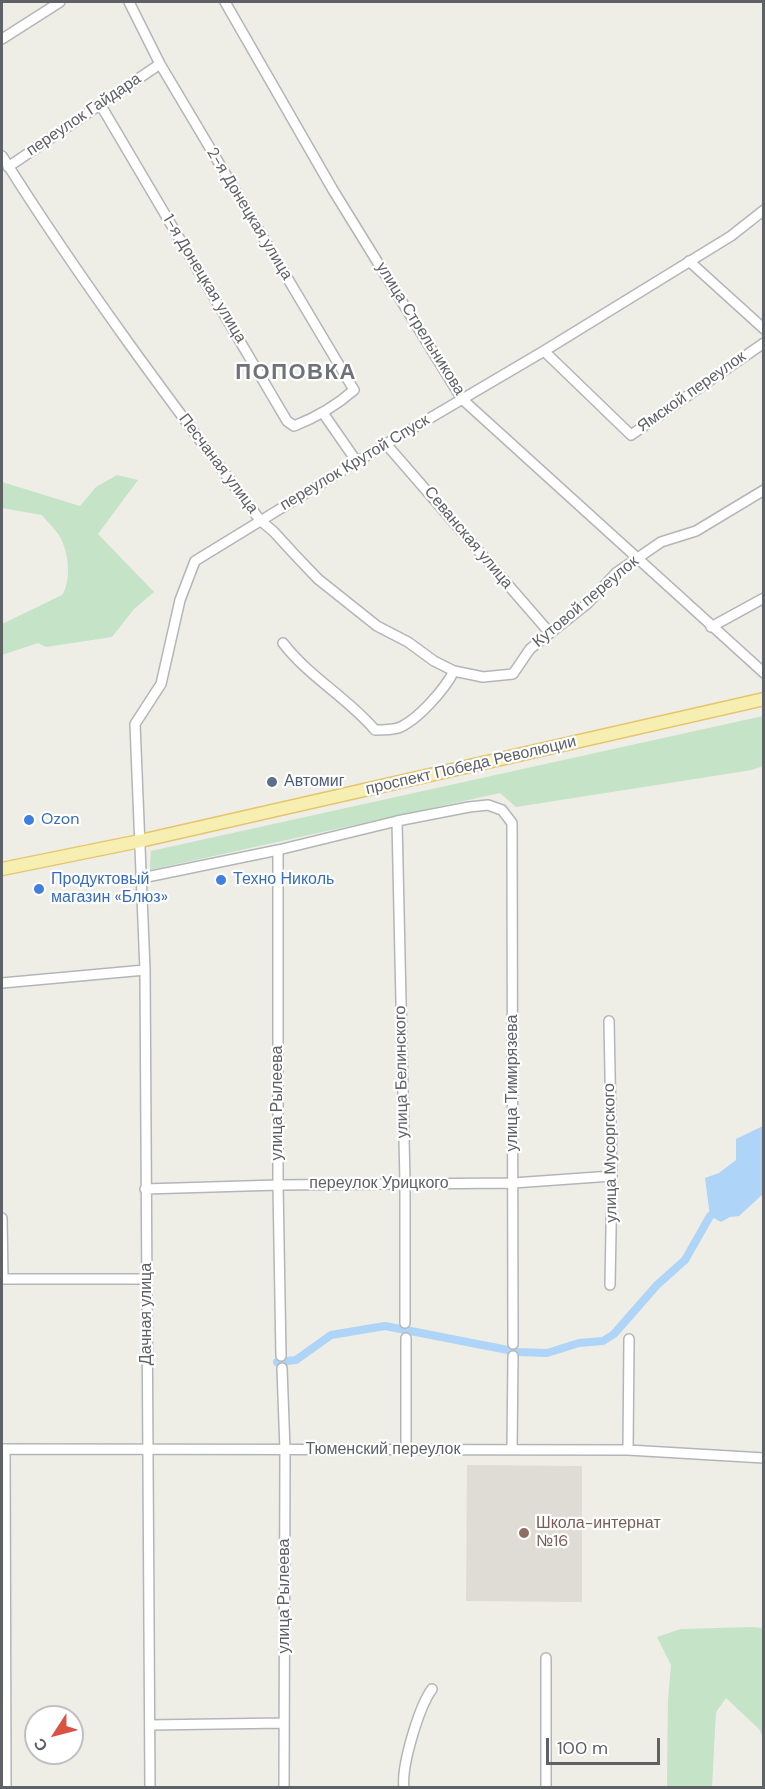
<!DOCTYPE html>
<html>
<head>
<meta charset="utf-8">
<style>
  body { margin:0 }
  #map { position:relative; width:765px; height:1789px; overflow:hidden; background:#eeede6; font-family:"DM Sans",sans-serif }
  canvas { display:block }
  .frame { position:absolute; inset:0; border:3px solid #5e6165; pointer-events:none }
  .north { position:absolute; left:24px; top:1705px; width:60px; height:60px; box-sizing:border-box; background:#fff; border:2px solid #bfc0c1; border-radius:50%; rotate:234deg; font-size:16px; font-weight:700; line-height:24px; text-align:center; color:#5e6165 }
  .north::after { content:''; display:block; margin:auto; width:21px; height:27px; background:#d95342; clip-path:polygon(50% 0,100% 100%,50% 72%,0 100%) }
  .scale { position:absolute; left:546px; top:1738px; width:114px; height:27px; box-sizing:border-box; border:3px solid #5e6165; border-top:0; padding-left:8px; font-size:18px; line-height:21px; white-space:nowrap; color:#5e6165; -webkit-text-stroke:4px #fff; paint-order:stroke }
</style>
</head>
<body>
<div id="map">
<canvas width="765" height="1789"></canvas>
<div class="frame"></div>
<div class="north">С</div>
<div class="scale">100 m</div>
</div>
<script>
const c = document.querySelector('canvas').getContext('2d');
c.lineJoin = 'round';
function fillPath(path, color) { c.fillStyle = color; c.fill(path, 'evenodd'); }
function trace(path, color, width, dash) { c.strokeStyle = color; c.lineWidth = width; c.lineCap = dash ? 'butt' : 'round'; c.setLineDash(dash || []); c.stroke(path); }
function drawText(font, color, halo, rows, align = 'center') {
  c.font = font + ' "DM Sans",sans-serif'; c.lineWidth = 4.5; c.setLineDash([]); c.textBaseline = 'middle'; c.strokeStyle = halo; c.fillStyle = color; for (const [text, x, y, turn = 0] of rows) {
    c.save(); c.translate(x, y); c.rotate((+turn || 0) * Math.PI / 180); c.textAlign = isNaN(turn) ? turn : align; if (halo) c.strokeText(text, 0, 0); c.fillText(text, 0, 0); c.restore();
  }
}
const education = new Path2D(`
  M467,1465L582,1466V1602L466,1601Z`);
const green = new Path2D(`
  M117,475L138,480L98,534L154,592L134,609L112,637L46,647L38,643L2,655V624L62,595C71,582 69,556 62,541C59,532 48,523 42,515L2,508V482L80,506L96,487Z
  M763,716V766L752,770L516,807L500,793L150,870L151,851Z
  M752,1627L763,1628V1737L759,1729L726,1698L716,1712L712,1787H667L668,1700L671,1665L657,1637L681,1629Z`);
const water = new Path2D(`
  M763,1126V1194L739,1216L730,1217L721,1222L710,1216L705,1178L719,1173L736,1160V1139Z`);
const canal = new Path2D(`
  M277,1362L296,1360L331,1335L385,1326L518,1352L547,1353L579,1343L603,1341L614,1334L657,1285L685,1260L710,1216`);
const minor = new Path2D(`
  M225,2L333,190L462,399L764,673
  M2,39L60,2
  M100,104L287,421L294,426C317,417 336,406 354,390L160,64L129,2
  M2,156C81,282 170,401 260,520L274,532L296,556L318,579L377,626L408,642L434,661L454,671L483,677L513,674L530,649L588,603L616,573L661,542L696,531L764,490
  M8,167L160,64
  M689,261L764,329
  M544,351L631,435L764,343
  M323,413L357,462
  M386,444L549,632
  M711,627L764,598
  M283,643C309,677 348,698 375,730C383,730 391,730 398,728C417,721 445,689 454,671
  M397,821L405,1183V1323
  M278,850V1185L281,1356
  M142,878L278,850L397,821L469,807L488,805L502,810L512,823L513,1344
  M2,983L145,970
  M609,1021L612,1176L610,1285
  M145,1189L278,1185L513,1183L612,1176
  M2,1218L3,1279
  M2,1279H147
  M406,1338V1450
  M282,1368L285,1450L284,1788
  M2,1449L628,1450L764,1458
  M5,1449L6,1788
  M512,1450L513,1356
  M628,1450L629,1339
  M150,1725L284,1723
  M150,1788L145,970L135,724L161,684L180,600L195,561L386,444L544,351L731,236L764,210
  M404,1788C401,1766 419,1707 432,1689
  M546,1788V1658`);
const major = new Path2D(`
  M2,869L140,841L764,699`);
const markers = [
  [272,782,6,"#5c6f8a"],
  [29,820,6,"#3f7fe0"],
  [221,880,6,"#3f7fe0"],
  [39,889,6,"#3f7fe0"],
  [524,1533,6,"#8d6e63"]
];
const streetNames = [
  ["переулок Гайдара",84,115,-34],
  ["2-я Донецкая улица",249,214,59],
  ["1-я Донецкая улица",204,279,59],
  ["улица Стрельникова",420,329,58],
  ["Ямской переулок",692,392,-35],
  ["переулок Крутой Спуск",355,463,-31],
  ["Песчаная улица",218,464,53],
  ["Севанская улица",468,538,50],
  ["Кутовой переулок",586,602,-40],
  ["проспект Победа Революции",471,766,-13],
  ["улица Белинского",402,1072,-91],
  ["улица Тимирязева",513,1083,-90],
  ["улица Рылеева",278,1103,-90],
  ["улица Мусоргского",611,1153,-91],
  ["переулок Урицкого",379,1184],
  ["Дачная улица",147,1314,-90],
  ["Тюменский переулок",383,1450],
  ["улица Рылеева",285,1596,-90]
];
const serviceNames = [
  ["Автомиг",284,782]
];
const shopNames = [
  ["Ozon",41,820],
  ["Продуктовый",51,880],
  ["магазин «Блюз»",51,898],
  ["Техно Николь",233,880]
];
const educationNames = [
  ["Школа-интернат",536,1524],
  ["№16",536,1542]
];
const districtNames = [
  ["ПОПОВКА",296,373]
];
fillPath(education, '#dedcd4');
fillPath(green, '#c5e3c6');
fillPath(water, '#aed4f7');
trace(canal, '#aed4f7', 8);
trace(minor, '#b3b6b9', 12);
trace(major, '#e4c66a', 15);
trace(minor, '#fff', 9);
trace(major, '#f7efb2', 12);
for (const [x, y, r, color] of markers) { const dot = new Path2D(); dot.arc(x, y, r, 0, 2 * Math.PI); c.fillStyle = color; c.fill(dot); trace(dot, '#fff', 2); }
drawText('16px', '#5e6165', '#fff', streetNames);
drawText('16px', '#4e5e75', '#fff', serviceNames, 'left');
drawText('16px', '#366cbe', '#fff', shopNames, 'left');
drawText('16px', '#785e54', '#fff', educationNames, 'left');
c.letterSpacing = '1.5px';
drawText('bold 22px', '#6f7277', '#fff', districtNames);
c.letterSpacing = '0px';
</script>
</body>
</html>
